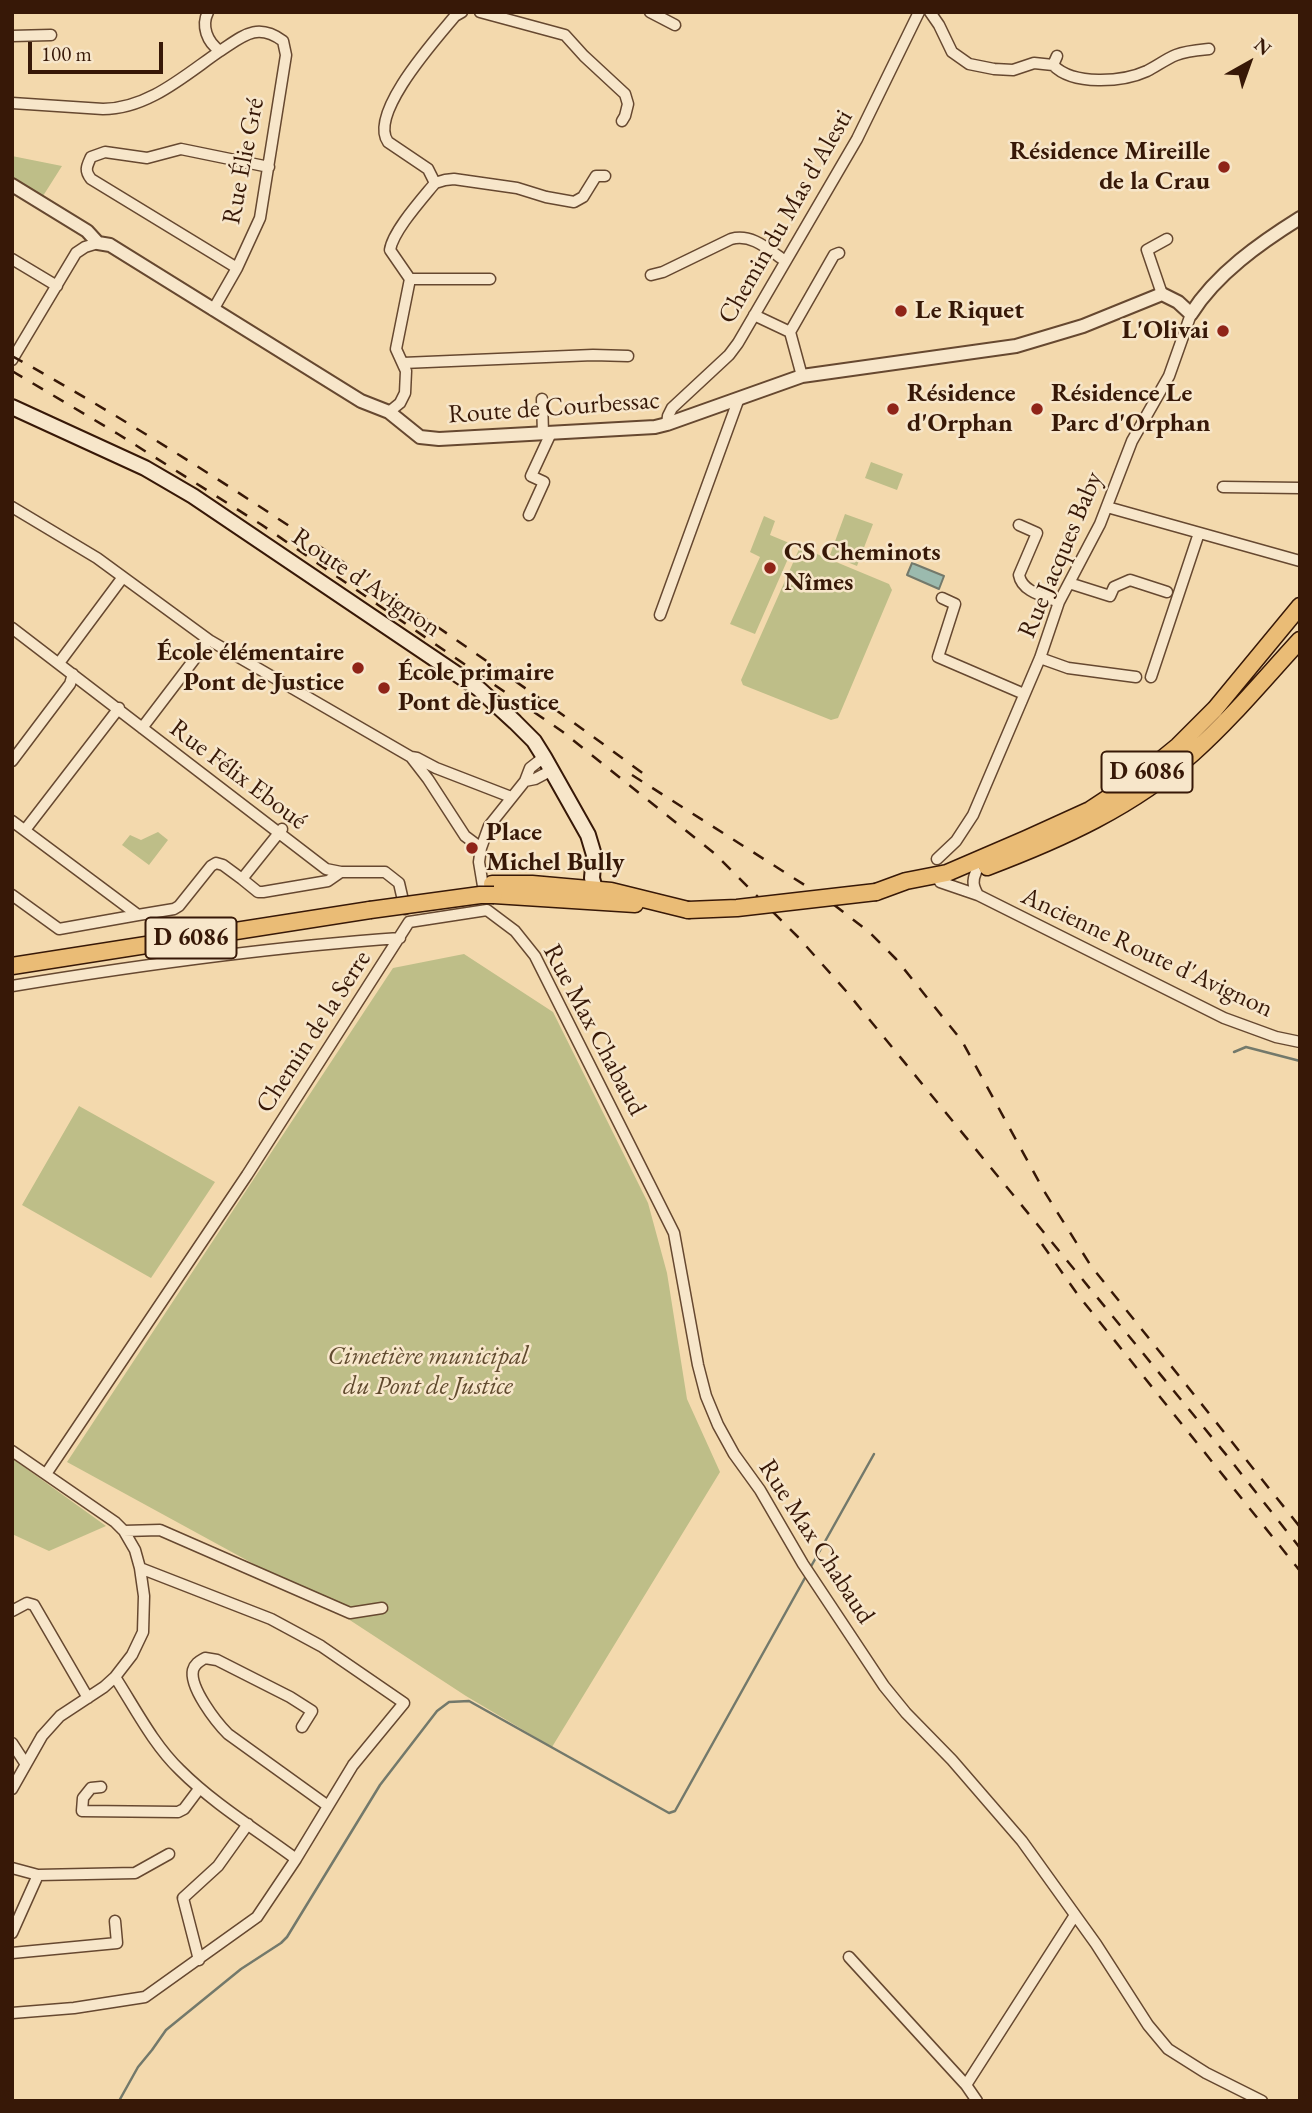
<!DOCTYPE html>
<html>
<head>
<meta charset="utf-8">
<style>
  body { margin:0 }
  #map { position:relative; width:1312px; height:2113px; overflow:hidden; background:#f3d9ad; font-family:"EB Garamond",serif }
  canvas { display:block }
  .frame { position:absolute; inset:0; border:14px solid #371807; pointer-events:none }
  .north { position:absolute; left:1214px; top:28px; width:70px; height:70px; -webkit-text-stroke:5px #f7e6ca; paint-order:stroke; rotate:40deg; font-size:19px; font-weight:700; line-height:28px; text-align:center; color:#371807 }
  .north::after { content:''; display:block; margin:auto; width:24px; height:32px; background:#371807; clip-path:polygon(50% 0,100% 100%,50% 72%,0 100%) }
  .scale { position:absolute; left:28px; top:42px; width:135px; height:32px; box-sizing:border-box; border:4px solid #371807; border-top:0; padding-left:9px; font-size:21px; line-height:24px; white-space:nowrap; color:#371807; -webkit-text-stroke:5px #f7e6ca; paint-order:stroke }
</style>
</head>
<body>
<div id="map">
<canvas width="1312" height="2113"></canvas>
<div class="frame"></div>
<div class="north">N</div>
<div class="scale">100 m</div>
</div>
<script>
const c = document.querySelector('canvas').getContext('2d');
c.lineJoin = 'round';
function fillPath(path, color) { c.fillStyle = color; c.fill(path, 'evenodd'); }
function trace(path, color, width, dash) { c.strokeStyle = color; c.lineWidth = width; c.lineCap = dash ? 'butt' : 'round'; c.setLineDash(dash || []); c.stroke(path); }
function drawText(font, color, halo, rows, align = 'center') {
  c.font = font + ' "EB Garamond",serif'; c.lineWidth = 5; c.setLineDash([]); c.textBaseline = 'middle'; c.strokeStyle = halo; c.fillStyle = color; for (const [text, x, y, turn = 0] of rows) {
    c.save(); c.translate(x, y); c.rotate((+turn || 0) * Math.PI / 180); c.textAlign = isNaN(turn) ? turn : align; if (halo) c.strokeText(text, 0, 0); c.fillText(text, 0, 0); c.restore();
  }
}
const green = new Path2D(`
  M12,156L62,166L43,196L12,177Z
  M871,462L903,474L897,490L865,478Z
  M845,514L873,524L857,566L830,555Z
  M764,516L775,521L770,535L794,545L755,634L730,624L760,557L750,552Z
  M800,547L889,584L892,590L838,718L831,720L743,685L741,680Z
  M158,832L168,840L149,865L122,845L130,835L141,840Z
  M464,954L553,1012L648,1203L667,1273L687,1399L720,1472L552,1747L466,1696L316,1598L67,1462L393,968Z
  M79,1106L215,1182L151,1278L22,1205Z
  M13,1459L106,1526L49,1551L12,1534Z`);
const water = new Path2D(`
  M912,563L944,576L939,589L907,575Z`);
const stream = new Path2D(`
  M1234,1052L1246,1047L1300,1061
  M809,1570L874,1454
  M119,2101L138,2067L152,2050L166,2030L241,1969L281,1943L287,1937L380,1785L437,1711L449,1702L469,1701L669,1813L675,1811L806,1576`);
const minor = new Path2D(`
  M480,12L565,35L584,56L625,94L628,104L625,116L622,121
  M650,12L675,25
  M930,12L939,25L952,52L969,64L994,69L1013,70L1034,63L1053,65L1057,56
  M12,36L51,35
  M1053,65C1073,86 1123,82 1147,71C1157,66 1166,59 1176,55C1186,51 1199,50 1209,49
  M12,103L103,109C148,109 185,75 220,51C207,42 201,26 208,12
  M435,183L445,180L454,179L517,188L546,197L574,202L583,197L596,176H605
  M12,259L57,286
  M237,268L91,179C84,170 87,166 91,157L105,152L147,158L181,149L269,167
  M651,275L663,272L731,239C752,233 769,250 785,261
  M410,279H490
  M1162,294L1147,250L1167,239
  M213,310L237,268L260,218L286,55L283,41C257,22 243,36 220,51
  M754,315L790,332L802,376
  M790,332L834,255L839,253
  M12,360L76,253L85,247L98,243
  M403,363L593,355L628,356
  M542,399L543,434
  M389,412L400,403L405,393L406,371L396,349L410,279L390,250C393,231 422,199 435,183L428,169L388,142C368,114 436,39 455,16L462,12
  M667,424L668,416L672,408L729,355L738,343L857,139L919,12
  M1223,487L1300,488
  M12,507L97,558L209,640L411,757L417,758L436,768L511,797
  M1107,507L1300,561
  M529,515L544,482L531,476L551,433
  M1019,525L1037,533L1019,575C1022,592 1044,596 1059,602
  M1069,583L1110,596L1114,587L1130,580L1167,592
  M942,598L955,604L938,657L1024,694
  M660,615L739,398
  M12,628L326,869L341,872H385L399,883L405,909
  M1040,658L1068,668L1136,677
  M59,663L123,577
  M1151,677L1199,533
  M142,728L209,640
  M411,757L428,779L465,836L481,848
  M12,761L70,684L73,674
  M525,781L535,779L552,770
  M12,821L138,915L174,909L179,906L211,866L216,863L223,865L242,879L282,829
  M25,830L119,708
  M937,859L956,841L973,815L1040,658L1059,602L1100,524L1132,441L1169,376L1191,314
  M976,872C972,881 973,886 978,895
  M242,879L258,892H263L328,881L341,872
  M940,882L978,895L1224,1018L1276,1037L1300,1042
  M12,895L59,929L138,915
  M485,898L479,862L481,848L489,826L525,781L530,768L544,757
  M487,910L515,931L535,956L674,1233L698,1365L706,1396L718,1425L734,1454L760,1490L803,1564L884,1686L906,1713L952,1760L1022,1841L1096,1944L1148,2025L1168,2049L1206,2073L1262,2101
  M409,922L487,910
  M12,986C140,965 270,947 400,938
  M12,1451L115,1522L124,1531L135,1550L140,1568L144,1596L143,1632L132,1655L115,1677L104,1687L60,1716L42,1736L12,1789
  M46,1474L247,1175L409,922
  M124,1531L160,1530L350,1613L382,1608
  M12,1611L27,1603L34,1605L88,1698
  M115,1677C135,1708 153,1744 180,1770C214,1804 257,1830 296,1859
  M302,1727L312,1711L290,1697L217,1660L205,1658C200,1661 195,1663 193,1670C189,1687 216,1722 228,1734L328,1806
  M12,1743L25,1763
  M101,1787L91,1788L83,1798L82,1811L178,1812L184,1809L199,1789
  M12,1868L38,1875L135,1873L169,1854
  M12,1933L38,1875
  M12,1953L117,1943L115,1921
  M849,1957L966,2085
  M199,1960L183,1898L218,1866L248,1824
  M12,2013L74,2008L145,1997L257,1917L296,1859L353,1765L404,1703L321,1646L271,1619L140,1568
  M977,2101L966,2085L1075,1915`);
const tertiary = new Path2D(`
  M12,185L87,231L98,243L110,245L361,401L389,412L420,437L439,439L655,427L667,424L802,376L1016,346L1083,326L1162,294L1178,302L1191,314C1216,274 1260,243 1300,218`);
const secondary = new Path2D(`
  M12,407L145,468L193,496L479,689L515,722L534,741L544,757L588,835L594,855L592,878L595,889`);
const primary = new Path2D(`
  M987,867C1061,839 1133,807 1193,753C1232,718 1265,678 1300,640
  M492,884H532L611,891L688,910
  M876,892L906,881L947,873L1026,839L1090,810L1140,777L1178,746L1215,709L1300,606
  M494,895L635,904
  M12,966L370,910`);
const rail = new Path2D(`
  M12,356C135,424 252,500 368,579C461,643 554,707 645,775
  M12,371L118,434L262,525L563,732L714,853L798,937L846,991L1228,1457L1300,1548
  M632,775L825,898L868,931L896,959L962,1041L1044,1191L1091,1266L1300,1527
  M1042,1244L1078,1295L1300,1571`);
const primaryBridge = new Path2D(`
  M370,910L480,895H494
  M688,910L737,908L876,892`);
const markers = [
  [1224,167,7,"#8f2418"],
  [901,311,7,"#8f2418"],
  [1223,331,7,"#8f2418"],
  [893,409,7,"#8f2418"],
  [1037,409,7,"#8f2418"],
  [770,568,7,"#8f2418"],
  [358,668,7,"#8f2418"],
  [384,688,7,"#8f2418"],
  [472,848,7,"#8f2418"]
];
const shields = [
  [1147,772,91],
  [191,938,91]
];
const shieldNames = [
  ["D 6086",1147,772],
  ["D 6086",191,938]
];
const poiNames = [
  ["Résidence Mireille",1210,152,"right"],
  ["de la Crau",1210,182,"right"],
  ["Le Riquet",915,311],
  ["L'Olivai",1209,331,"right"],
  ["Résidence",907,394],
  ["d'Orphan",907,424],
  ["Résidence Le",1051,394],
  ["Parc d'Orphan",1051,424],
  ["CS Cheminots",784,553],
  ["Nîmes",784,583],
  ["École élémentaire",344,653,"right"],
  ["Pont de Justice",344,683,"right"],
  ["École primaire",398,673],
  ["Pont de Justice",398,703],
  ["Place",486,833],
  ["Michel Bully",486,863]
];
const streetNames = [
  ["Rue Élie Gré",244,161,-79],
  ["Chemin du Mas d'Alesti",786,217,-60],
  ["Route de Courbessac",554,408,-4],
  ["Rue Jacques Baby",1061,555,-67],
  ["Route d'Avignon",366,583,34],
  ["Rue Félix Eboué",238,775,37],
  ["Ancienne Route d'Avignon",1147,953,25],
  ["Rue Max Chabaud",594,1030,62],
  ["Chemin de la Serre",314,1032,-57],
  ["Rue Max Chabaud",816,1542,57]
];
const parkNames = [
  ["Cimetière municipal",428,1357],
  ["du Pont de Justice",428,1387]
];
fillPath(green, '#bebe88');
fillPath(water, '#9bbaae');
trace(water, '#73796b', 2);
trace(stream, '#73796b', 2.5);
trace(minor, '#664830', 13);
trace(tertiary, '#664830', 16);
trace(secondary, '#371807', 18);
trace(primary, '#371807', 19);
trace(minor, '#f7e6ca', 10);
trace(tertiary, '#f7e6ca', 12);
trace(secondary, '#f7e6ca', 14);
trace(primary, '#eabc76', 16);
trace(rail, '#371807', 2.5, [12, 12]);
trace(primaryBridge, '#371807', 19, []);
trace(primaryBridge, '#eabc76', 16);
for (const [x, y, r, color] of markers) { const dot = new Path2D(); dot.arc(x, y, r, 0, 2 * Math.PI); c.fillStyle = color; c.fill(dot); trace(dot, '#f7e6ca', 2.5); }
for (const [x, y, w] of shields) { const box = new Path2D(); box.roundRect(x - w / 2, y - 20.5, w, 41, 5); c.fillStyle = '#f7e6ca'; c.fill(box); trace(box, '#371807', 2); }
drawText('bold 24px', '#371807', null, shieldNames);
drawText('bold 26px', '#371807', '#f7e6ca', poiNames, 'left');
drawText('26px', '#371807', '#f7e6ca', streetNames);
drawText('italic 26px', '#604a2e', '#f7e6ca', parkNames);
</script>
</body>
</html>
